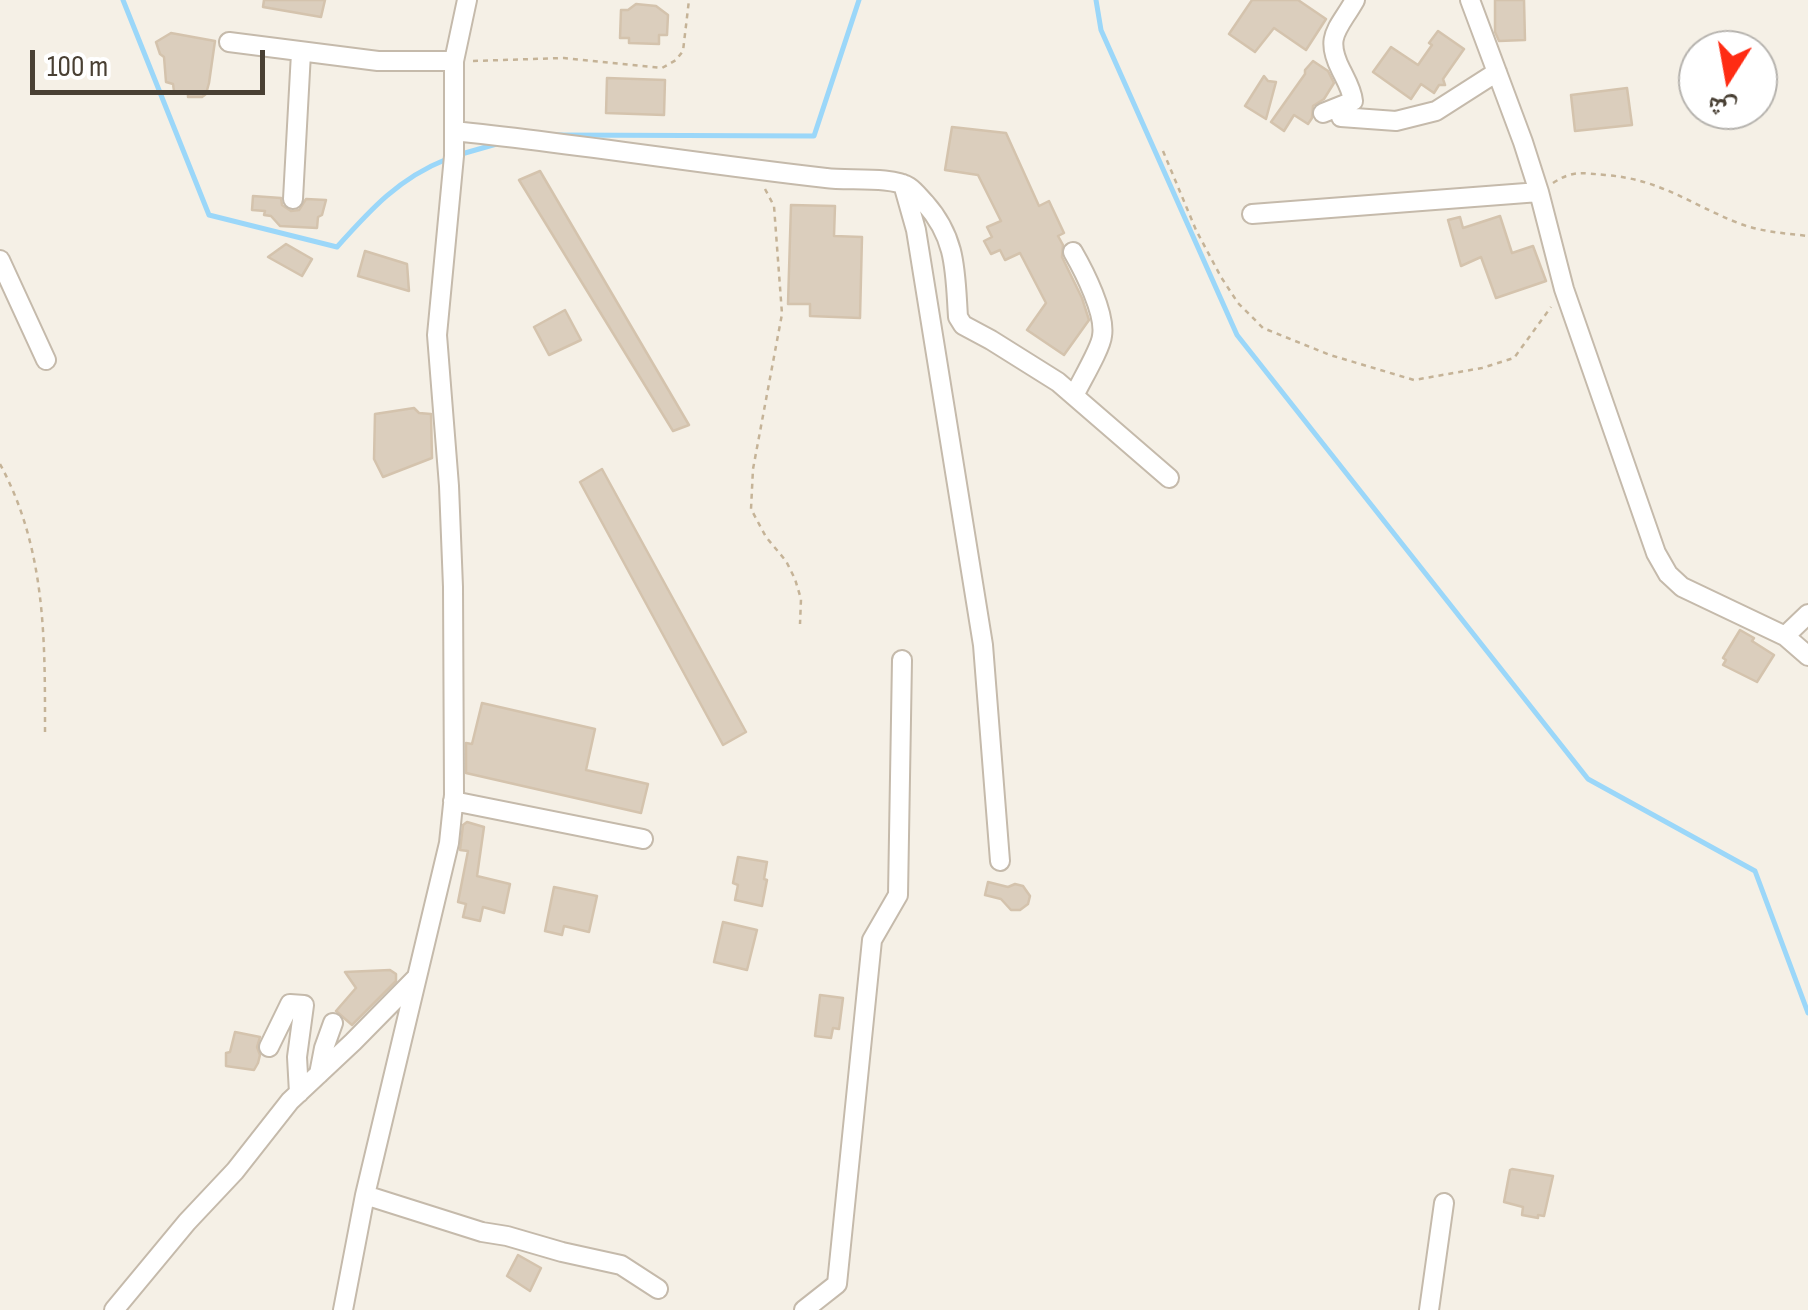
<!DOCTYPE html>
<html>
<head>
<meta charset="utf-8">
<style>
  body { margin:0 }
  #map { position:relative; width:1808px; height:1310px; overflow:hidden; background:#f5f0e6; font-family:"Sofia Sans Condensed","Noto Naskh Arabic",sans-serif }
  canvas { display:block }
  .north { position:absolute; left:1678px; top:30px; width:100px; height:100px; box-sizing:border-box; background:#fff; border:2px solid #b6b3ae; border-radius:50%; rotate:191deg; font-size:28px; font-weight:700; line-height:40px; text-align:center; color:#494034 }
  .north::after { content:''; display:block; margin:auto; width:35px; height:45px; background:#ff2c13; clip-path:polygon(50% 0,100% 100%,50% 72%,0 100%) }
  .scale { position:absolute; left:30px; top:50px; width:235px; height:45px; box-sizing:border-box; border:5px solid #494034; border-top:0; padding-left:12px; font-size:30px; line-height:35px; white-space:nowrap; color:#494034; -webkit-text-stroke:8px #fff; paint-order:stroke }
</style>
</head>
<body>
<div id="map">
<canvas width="1808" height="1310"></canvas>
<div class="north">ش</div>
<div class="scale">100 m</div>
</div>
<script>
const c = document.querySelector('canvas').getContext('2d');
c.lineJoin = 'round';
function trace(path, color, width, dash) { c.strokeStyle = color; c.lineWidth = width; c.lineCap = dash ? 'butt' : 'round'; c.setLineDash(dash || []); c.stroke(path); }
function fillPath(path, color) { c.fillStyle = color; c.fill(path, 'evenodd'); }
const stream = new Path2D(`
  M123,0L209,215L337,247C371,209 399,178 447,159
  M1096,0L1101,30L1237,335L1588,779L1755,871L1808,1013
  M555,135L814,136L859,0
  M458,155L500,143`);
const building = new Path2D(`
  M264,0H325L321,17L263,7Z
  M1252,0H1298L1326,19L1306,50L1274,28L1255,52L1229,34Z
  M1495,0H1524L1525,40L1499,41L1495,32Z
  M636,4L656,6L668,15L667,35H659V44L629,43V38H620L621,10H628Z
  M1438,31L1464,49L1443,79L1445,85H1439L1434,93L1421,84L1411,99L1373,72L1391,47L1418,65L1432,45L1429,43Z
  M171,33L215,41L209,83L206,94L202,97H188V92L174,91L173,84L166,82L164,57L160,54L156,42Z
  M1313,61L1328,71L1334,83L1324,99L1313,106L1312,118L1308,124L1294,115L1284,131L1271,122L1305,74V70Z
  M1264,76L1268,81L1276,82L1266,119L1245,106Z
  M607,78L665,80L664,115L606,113Z
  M1627,88L1632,125L1575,131L1571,95Z
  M952,127L1006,133L1039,206L1049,201L1064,233L1058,236L1063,245L1062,257L1082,298L1089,320L1064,355L1027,330L1046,303L1020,253L1005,260L1000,250L991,254L984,241L992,237L987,227L1001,221L978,175L945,170Z
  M540,171L689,425L673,431L519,180Z
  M253,196L281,198L282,205L291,211L299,210L306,199L326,200L322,215L318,217L317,228L280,226L271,216L264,215L265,211L252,210Z
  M791,205L835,206L834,236L862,237L860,318L810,316V304H788Z
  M1500,216L1512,253L1533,246L1546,281L1496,298L1481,257L1461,266L1448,220L1460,217L1463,228Z
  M286,244L312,259L302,276L268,257Z
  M365,251L407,264L409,291L358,276Z
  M565,310L581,340L549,355L534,327Z
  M414,408L419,413L431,414L432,458L383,477L374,459L375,414Z
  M602,469L746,732L723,745L580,482Z
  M1740,630L1754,638L1752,641L1774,655L1757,682L1723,665L1726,660L1723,658Z
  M482,703L595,729L586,770L648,784L641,813L466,773V743L472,744Z
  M467,822L484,827L477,876L510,884L504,913L483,907L480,921L463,917L466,904L458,902L468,851L460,850L463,825Z
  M738,857L767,862L764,879L767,880L762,906L735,900L738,885L733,883Z
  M988,882L1008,887L1015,884L1023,886L1030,896L1028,904L1020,910H1011L1001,899L985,895Z
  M554,887L597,896L589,932L564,926L562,935L545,931Z
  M723,922L757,930L747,970L714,962Z
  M390,970L396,974V981L352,1025L336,1011L356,988L345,972Z
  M820,995L843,998L839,1029L833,1028L831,1038L815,1036Z
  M235,1032L260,1037L257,1047L260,1055L258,1063L254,1070L226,1066V1053L230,1052Z
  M1512,1169L1553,1176L1544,1216L1538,1215V1218L1522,1215L1523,1207L1504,1202L1510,1170Z
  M518,1255L541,1268L530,1291L507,1276Z`);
const path = new Path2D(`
  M473,61L564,58L662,68L676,60L683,51L689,0
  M1163,151L1196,230L1221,277L1238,303L1263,328L1330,355L1414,380L1482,368L1514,358L1551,307
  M1553,183C1573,170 1582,173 1605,175C1660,179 1690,204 1738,223C1761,232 1784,233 1808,236
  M765,189L774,206L782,314L753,469L751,509L766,537L786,561L795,579L801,599L800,624
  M0,464C46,549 45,639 45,733`);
const minor = new Path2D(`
  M1470,0L1523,142L1539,192L1564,289L1656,553L1668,574L1682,587L1785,636L1808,656
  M229,42L378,61H454
  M1323,113L1353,101C1352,90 1346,80 1341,70C1324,36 1338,30 1355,0
  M1341,117L1396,121L1436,111L1497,72
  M454,131C579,144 702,164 826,178C847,181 892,176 909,187C915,191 920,198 925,203C957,239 955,272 958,317L963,325L991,340L1058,382L1169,478
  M903,184L916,230L983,645L1000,861
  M293,199L301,53
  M1252,214L1539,192
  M1073,252C1084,271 1106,314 1102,336C1101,348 1080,383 1074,396
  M0,260L46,360
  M1785,636L1808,614
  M453,801L643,839
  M269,1047L290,1004L304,1005L297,1057L299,1093
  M319,1074L324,1048L333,1023
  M365,1195L482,1232L507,1236L562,1252L621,1265L658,1289
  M114,1310L187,1222L235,1171L290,1101L353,1042L417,977
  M343,1310L365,1195L449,843L454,795L453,587L449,486L437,335L454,156V61L467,0
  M804,1310L837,1284L872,940L898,895L902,660
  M1429,1310L1444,1203`);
trace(stream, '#9bd7f9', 5);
fillPath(building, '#dbcebd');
trace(building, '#d4c3ad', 2.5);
trace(minor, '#c5baab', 22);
trace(path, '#c5b397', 2.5, [5, 5]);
trace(minor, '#fff', 18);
</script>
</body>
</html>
